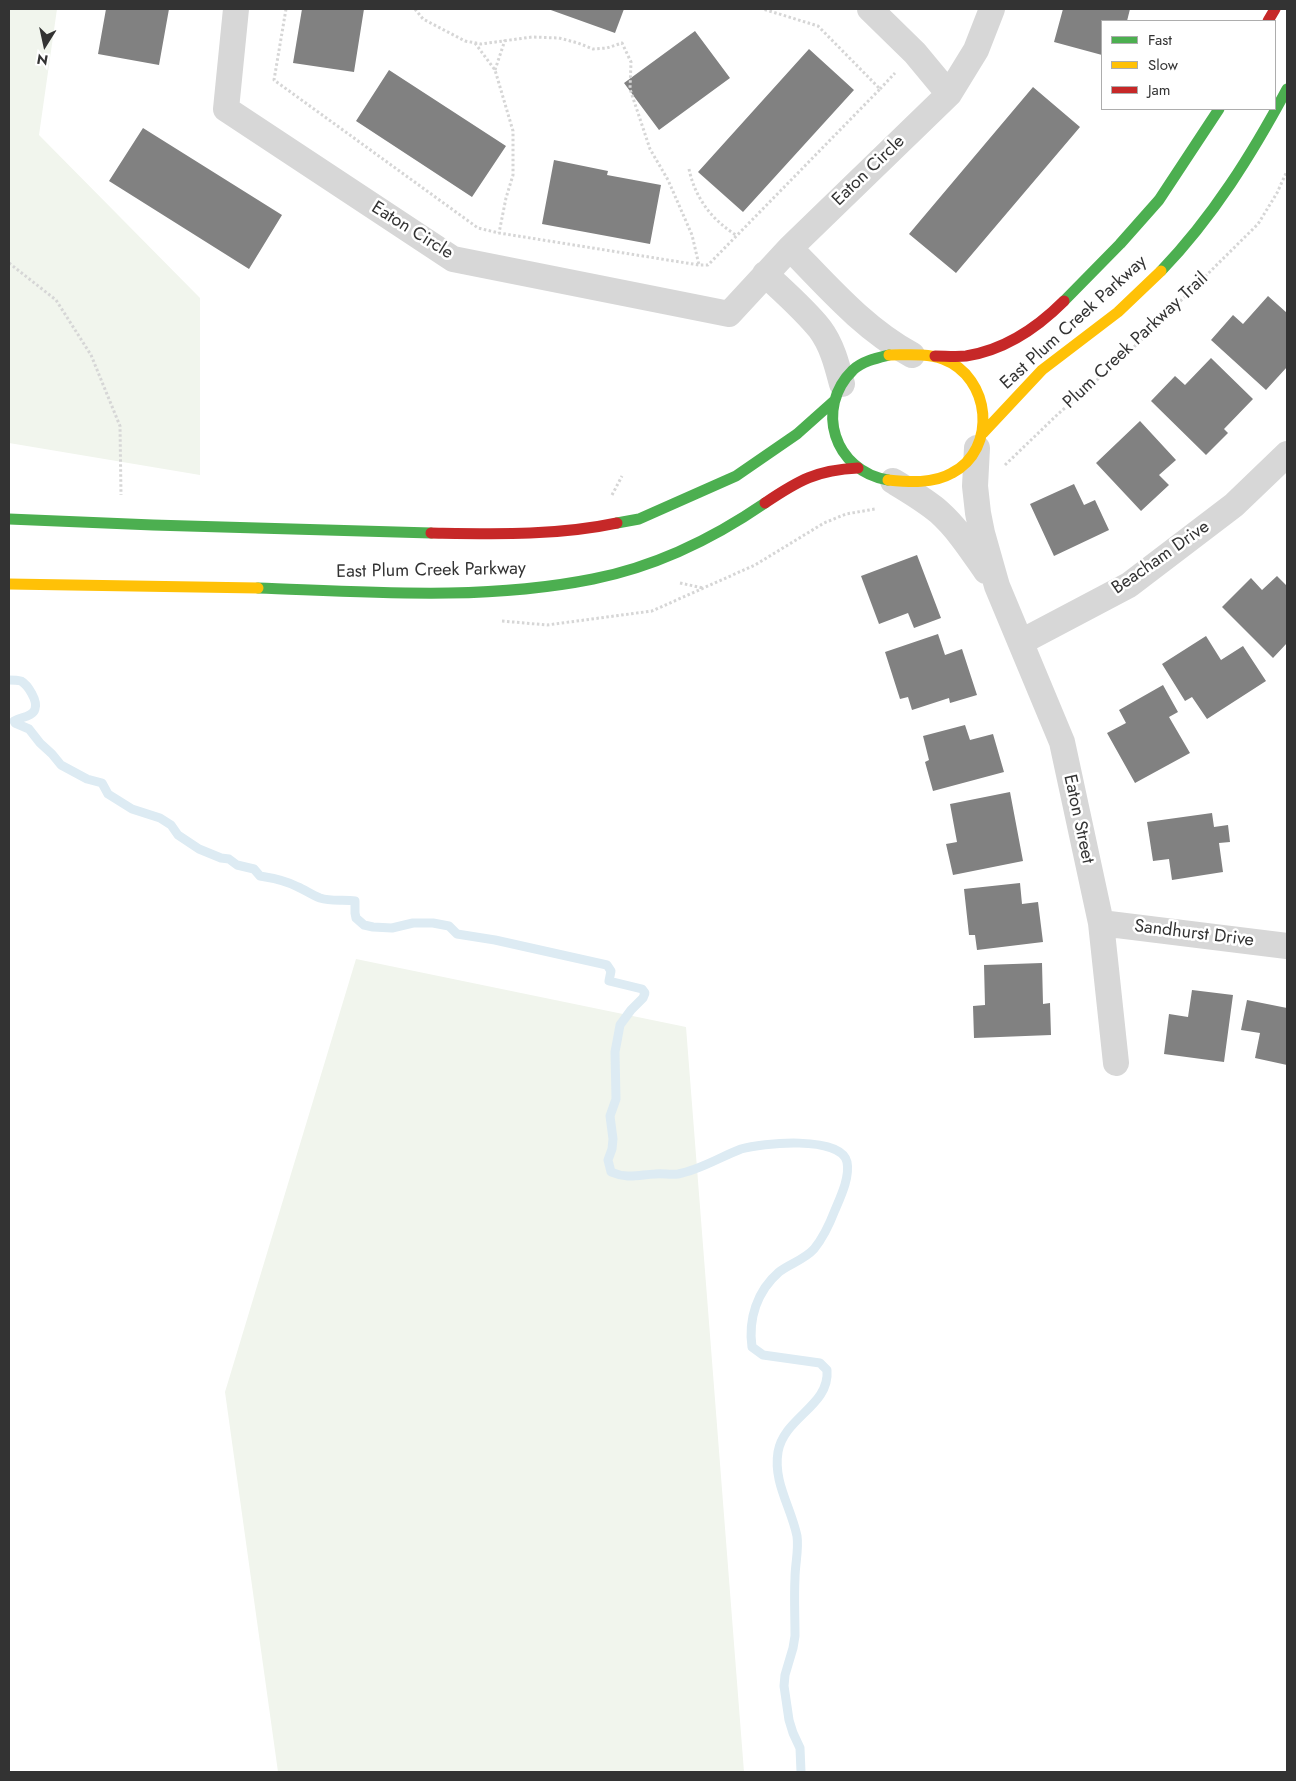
<!DOCTYPE html>
<html>
<head>
<meta charset="utf-8">
<style>
  body { margin:0 }
  #map { position:relative; width:1296px; height:1781px; overflow:hidden; background:#fff; font-family:Jost,sans-serif }
  canvas { display:block }
  .frame { position:absolute; inset:0; border:10px solid #333; pointer-events:none }
  .legend { position:absolute; left:1101px; top:20px; width:175px; height:90px; box-sizing:border-box; background:#fff; border:1px solid #adadad; margin:0; padding:6px 9px; list-style:none; font-size:15px; color:#333 }
  .legend li { display:flex; align-items:center; gap:10px; height:25px }
  .legend b { width:25px; border:1px solid #adadad }
  .north { position:absolute; left:20px; top:20px; width:50px; height:50px; -webkit-text-stroke:4px #fff; paint-order:stroke; rotate:190deg; font-size:14px; font-weight:700; line-height:20px; text-align:center; color:#333 }
  .north::after { content:''; display:block; margin:auto; width:18px; height:22px; background:#333; clip-path:polygon(50% 0,100% 100%,50% 72%,0 100%) }
</style>
</head>
<body>
<div id="map">
<canvas width="1296" height="1781"></canvas>
<div class="frame"></div>
<ul class="legend">
<li><b style="height:6px;background:#4caf50"></b>Fast</li>
<li><b style="height:6px;background:#ffc107"></b>Slow</li>
<li><b style="height:6px;background:#c62828"></b>Jam</li>
</ul>
<div class="north">N</div>
</div>
<script>
const c = document.querySelector('canvas').getContext('2d');
c.lineJoin = 'round';
function fillPath(path, color) { c.fillStyle = color; c.fill(path, 'evenodd'); }
function trace(path, color, width, dash) { c.strokeStyle = color; c.lineWidth = width; c.lineCap = dash ? 'butt' : 'round'; c.setLineDash(dash || []); c.stroke(path); }
function drawText(font, color, halo, rows, align = 'center') {
  c.font = font + ' Jost,sans-serif'; c.lineWidth = 5; c.setLineDash([]); c.textBaseline = 'middle'; c.strokeStyle = halo; c.fillStyle = color; for (const [text, x, y, turn = 0] of rows) {
    c.save(); c.translate(x, y); c.rotate((+turn || 0) * Math.PI / 180); c.textAlign = isNaN(turn) ? turn : align; if (halo) c.strokeText(text, 0, 0); c.fillText(text, 0, 0); c.restore();
  }
}
const green = new Path2D(`
  M9,9H57L39,135L200,298V475L9,443Z
  M356,959L686,1027L744,1772H278L225,1392Z`);
const stream = new Path2D(`
  M9,680C13,680 17,680 21,681C28,685 38,701 35,709C33,717 20,717 14,721L15,723L29,729L40,743L52,754L61,765L87,779L102,783L108,794L132,809L160,818L171,825L178,835L199,849L221,858L229,859L237,865L254,869L260,876C273,878 287,881 298,887C305,890 312,895 320,898C332,902 344,899 355,901V913L356,918L364,925L373,927L392,928L413,923H433L449,926L457,934L495,940L607,965L611,971L609,981L642,989L645,993L643,998L631,1010L620,1025L618,1036L615,1052L616,1099L610,1116L613,1139L612,1149L608,1160L611,1172C627,1179 638,1175 655,1174C662,1173 670,1175 678,1174C700,1170 720,1157 741,1149C761,1143 841,1135 847,1162C850,1177 841,1196 835,1210C830,1223 823,1238 814,1249C804,1260 789,1264 779,1272C757,1291 748,1319 752,1347L763,1355L820,1363L827,1370C830,1406 784,1417 778,1452C773,1482 791,1507 797,1536C799,1550 795,1564 795,1578C794,1597 795,1616 795,1636L793,1648L785,1675L784,1686L789,1720L793,1733L800,1748L801,1772`);
const building = new Path2D(`
  M106,9H169L159,65L98,54Z
  M302,9H364L354,72L293,63Z
  M548,9H624L615,33Z
  M1063,9H1130L1127,21H1102V55L1054,42Z
  M695,31L730,78L659,130L624,83Z
  M809,49L854,90L743,212L698,172Z
  M389,70L506,146L472,197L356,121Z
  M1033,87L1080,127L956,273L909,234Z
  M143,128L282,215L249,269L109,181Z
  M554,160L608,171L607,175L661,185L650,244L542,224Z
  M1268,296L1287,313V367L1266,390L1211,340L1233,315L1243,324Z
  M1211,358L1253,399L1224,429L1228,433L1206,455L1151,401L1175,376L1185,385Z
  M1140,421L1176,460L1159,475L1169,485L1141,511L1096,463Z
  M1074,484L1084,505L1095,500L1109,530L1054,556L1030,504Z
  M917,555L941,618L914,628L908,613L879,624L861,576Z
  M1277,576L1287,586V643L1273,658L1222,607L1251,578L1262,590Z
  M938,634L945,655L962,649L977,695L950,703L949,698L912,710L908,697L900,699L885,652Z
  M1206,636L1221,660L1243,646L1266,681L1207,719L1192,697L1185,701L1162,664Z
  M1163,685L1178,712L1169,717L1190,753L1135,783L1107,733L1126,723L1119,710Z
  M965,725L970,740L993,734L1004,772L933,791L925,762L929,760L923,736Z
  M1010,792L1023,861L953,875L946,844L957,842L950,804Z
  M1212,813L1214,827L1228,825L1230,842L1219,843L1223,872L1172,880L1169,859L1153,861L1147,822Z
  M1020,883L1022,904L1038,902L1043,942L977,950L975,935H969L964,889Z
  M1042,963L1043,1004L1050,1003L1051,1035L974,1038L973,1006L985,1005L984,965Z
  M1192,990L1233,995L1224,1062L1164,1054L1169,1014L1188,1017Z
  M1247,1000L1287,1008V1065L1255,1058L1260,1033L1241,1030Z`);
const path = new Path2D(`
  M286,9L274,80L478,228L499,233L699,265H708L880,89L818,26L763,9
  M415,9L423,19L465,41L481,44L532,37L559,38L578,43L593,49L607,48L622,43L631,62L630,89L650,149L668,180L692,235L699,265
  M475,43L495,70L513,131V175L506,198L499,233
  M495,70L505,40
  M880,89L895,73
  M689,169C695,198 712,220 736,235
  M9,263L56,300L91,355L120,426L121,495
  M1005,465L1058,414L1129,352L1258,224L1277,193L1287,171
  M612,495L622,476
  M680,583L703,588
  M502,621L547,625L652,611L755,565L824,523L846,514L875,509`);
const street = new Path2D(`
  M236,9L226,109L453,259L729,314L790,248L949,94L976,50L992,9
  M870,9L915,53L949,94
  M790,248C828,287 864,329 912,355
  M765,274C783,291 804,309 820,329C832,345 837,365 842,384
  M977,448L975,486L978,513L982,533L997,586L1062,742L1101,923L1116,1063
  M893,481C909,491 925,500 939,512C958,529 972,551 986,571
  M1021,642L1129,585L1234,505L1287,454
  M1101,923L1287,946`);
const fast = new Path2D(`
  M1161,271C1213,217 1252,154 1287,89
  M1064,301L1120,244L1159,200L1219,109
  M888,480C834,471 814,408 853,370C863,361 877,358 889,355
  M9,519L153,525L431,533
  M617,523L639,519L736,476L797,434L834,401
  M258,588C369,592 483,601 593,579C654,567 714,538 765,503`);
const slow = new Path2D(`
  M983,433L1042,370L1118,312L1161,271
  M888,480C909,482 933,484 952,473C998,449 991,377 943,359C926,353 907,355 889,355
  M9,584L258,588`);
const jam = new Path2D(`
  M1268,21L1275,9
  M935,356C945,356 956,357 966,356C1005,350 1037,328 1064,301
  M765,503C799,480 817,470 858,468
  M431,533C493,534 556,536 617,523`);
const streetNames = [
  ["Eaton Circle",869,171,-44],
  ["Eaton Circle",412,231,32],
  ["East Plum Creek Parkway",1074,323,-42],
  ["Plum Creek Parkway Trail",1136,341,-43],
  ["Beacham Drive",1161,558,-35],
  ["East Plum Creek Parkway",431,571,-1],
  ["Eaton Street",1078,819,78],
  ["Sandhurst Drive",1194,934,7]
];
fillPath(green, '#f1f5ed');
trace(stream, '#ddebf3', 9);
fillPath(building, '#818181');
trace(path, '#d6d6d6', 3, [2.5, 2.5]);
trace(street, '#d7d7d7', 26);
trace(fast, '#4caf50', 11);
trace(slow, '#ffc107', 11);
trace(jam, '#c62828', 11);
drawText('18px', '#333', '#fff', streetNames);
</script>
</body>
</html>
